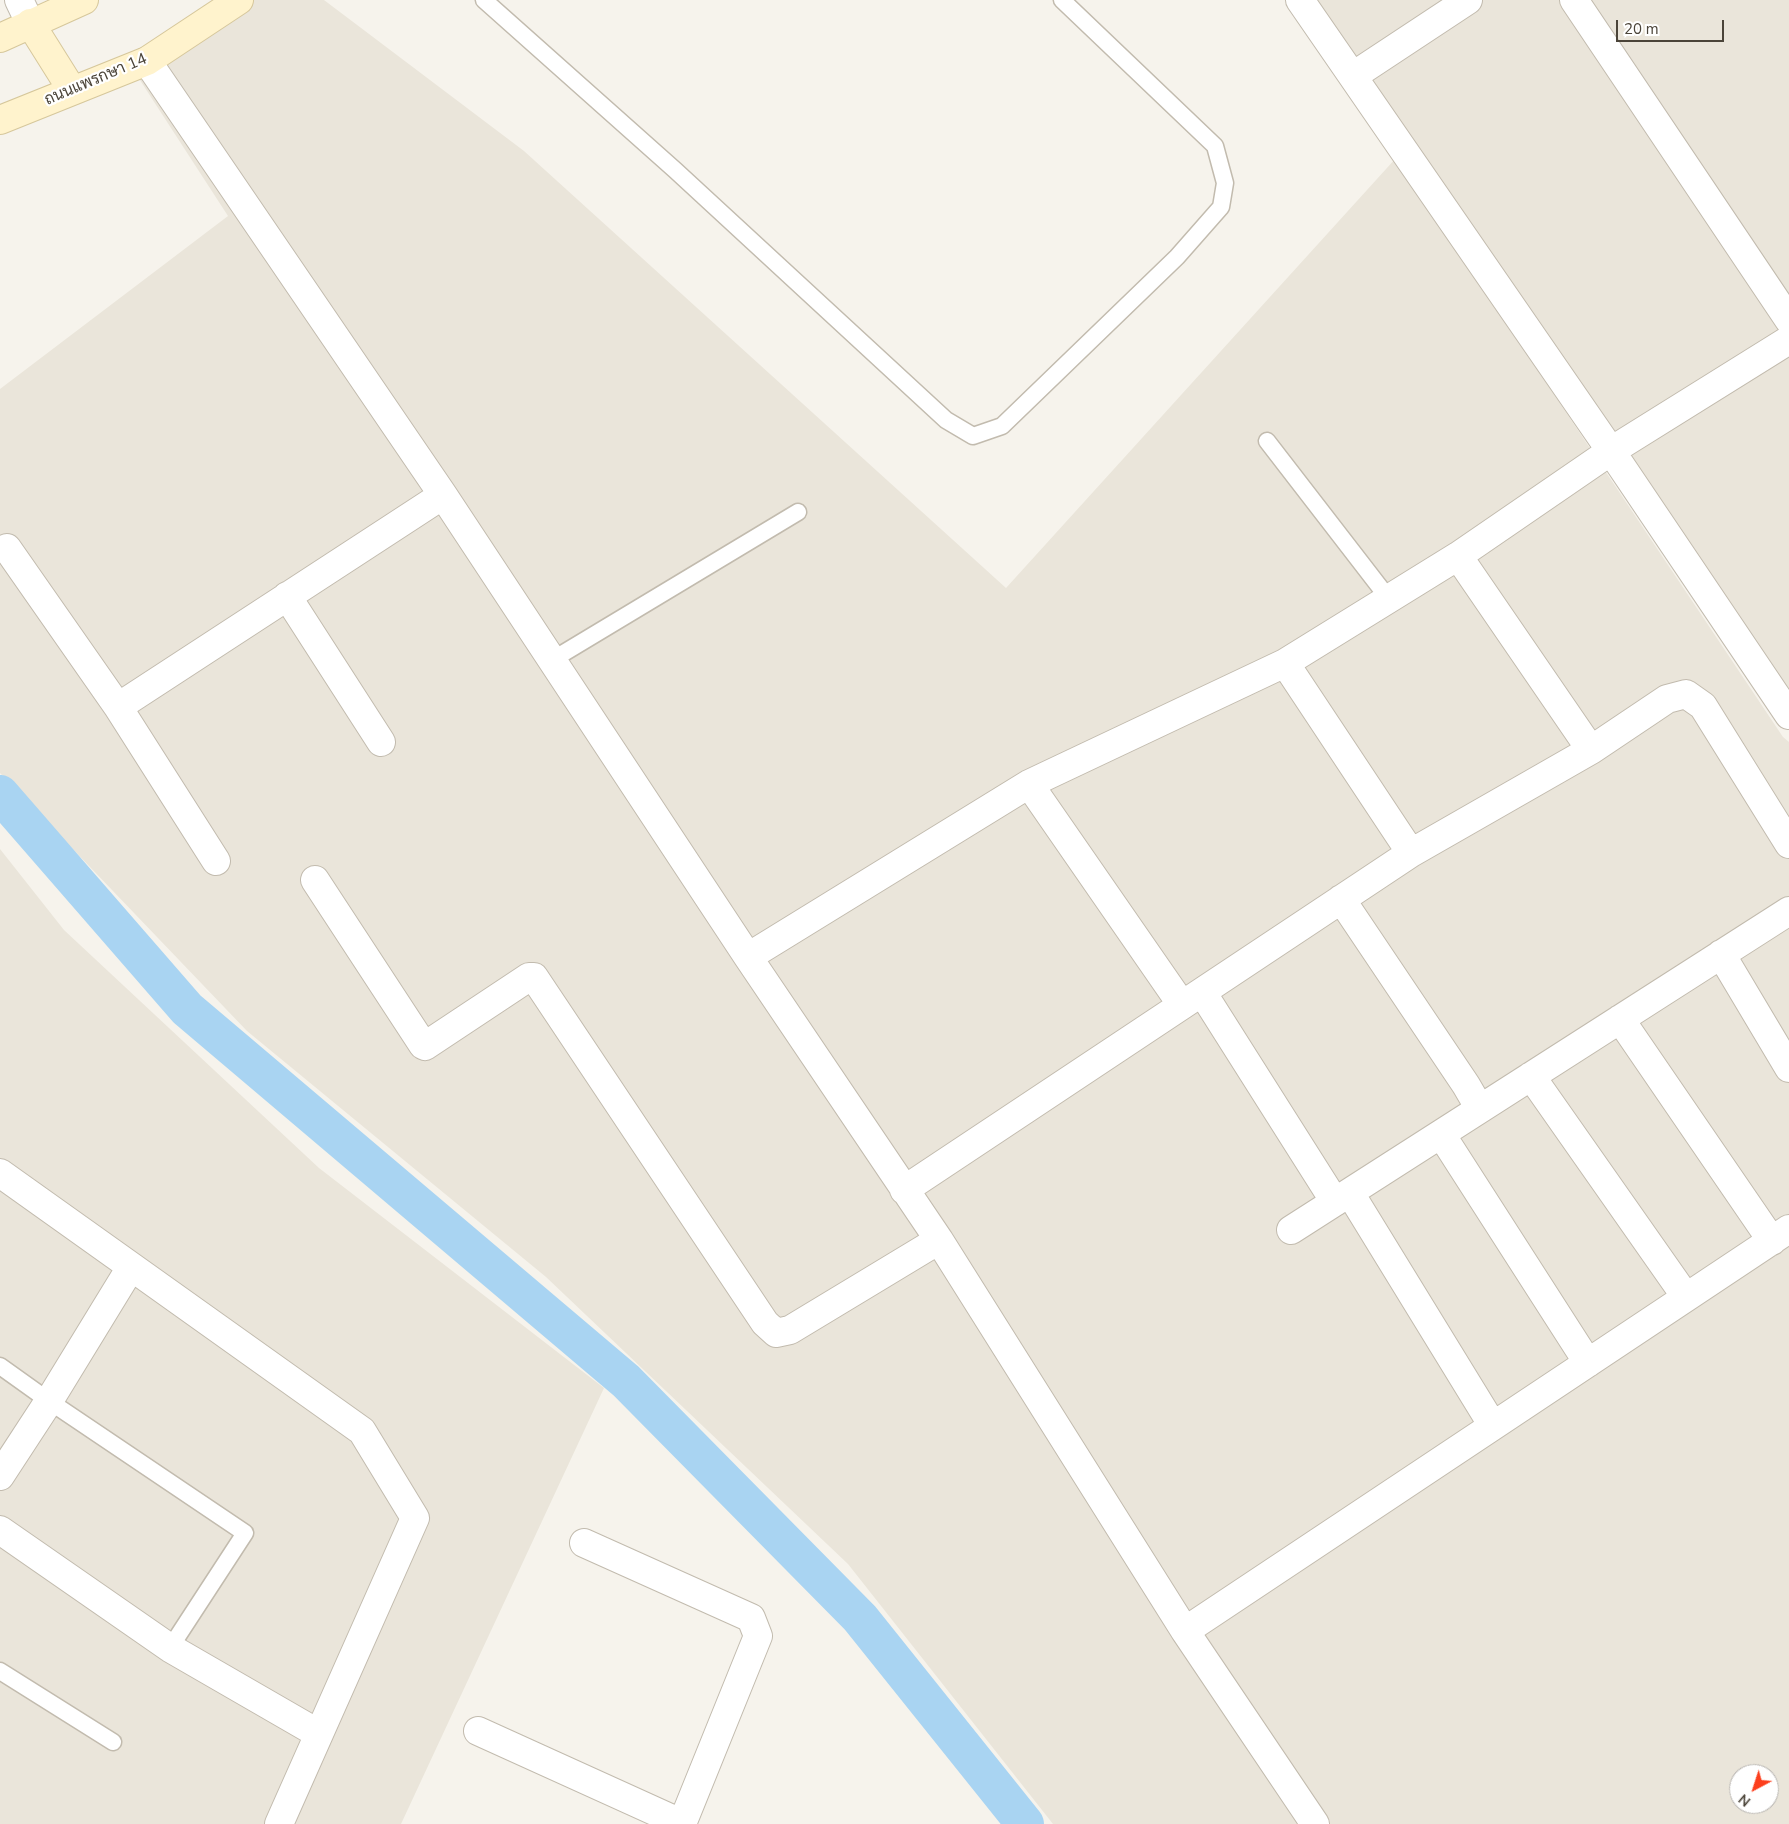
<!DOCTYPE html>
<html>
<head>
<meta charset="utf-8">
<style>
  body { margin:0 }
  #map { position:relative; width:1789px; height:1824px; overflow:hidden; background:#f6f3ec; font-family:"Nunito Sans",sans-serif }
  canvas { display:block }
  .north { position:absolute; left:1729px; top:1764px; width:50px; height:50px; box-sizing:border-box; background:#fff; border:1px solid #b7b4b0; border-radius:50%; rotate:220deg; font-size:14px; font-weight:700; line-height:20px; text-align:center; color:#4b4439 }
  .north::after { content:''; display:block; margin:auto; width:18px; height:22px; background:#fc3f1d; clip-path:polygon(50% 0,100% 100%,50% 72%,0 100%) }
  .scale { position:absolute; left:1616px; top:20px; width:108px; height:22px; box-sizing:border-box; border:2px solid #4b4439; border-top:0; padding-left:6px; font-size:15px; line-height:18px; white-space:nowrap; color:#4b4439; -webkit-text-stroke:4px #fff; paint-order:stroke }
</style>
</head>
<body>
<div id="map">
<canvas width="1789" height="1824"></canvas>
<div class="north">N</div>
<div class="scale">20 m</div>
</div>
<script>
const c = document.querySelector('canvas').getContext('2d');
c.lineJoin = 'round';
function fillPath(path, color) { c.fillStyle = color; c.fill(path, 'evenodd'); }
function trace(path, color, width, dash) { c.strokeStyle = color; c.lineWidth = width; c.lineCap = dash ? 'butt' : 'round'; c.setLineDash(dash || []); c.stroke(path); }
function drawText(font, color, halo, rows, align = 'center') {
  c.font = font + ' "Nunito Sans",Sarabun,sans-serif'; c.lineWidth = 4.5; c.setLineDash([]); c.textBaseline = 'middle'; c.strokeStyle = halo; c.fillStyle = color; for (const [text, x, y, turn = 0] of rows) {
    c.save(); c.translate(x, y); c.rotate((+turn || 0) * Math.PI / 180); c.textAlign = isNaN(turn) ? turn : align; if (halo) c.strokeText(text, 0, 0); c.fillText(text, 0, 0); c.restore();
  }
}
const residential = new Path2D(`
  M228,0H324L524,151L1006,588L1396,158L1783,737L1789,742V1824H1053L848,1564L546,1277L247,1031L0,773V389L228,216L136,74ZM1739,1774H1769V1804H1739Z
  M1298,0H1789V730L1383,120Z
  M0,849L64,930L319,1168L604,1388L401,1824H0Z`);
const canal = new Path2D(`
  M0,794L187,1009L626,1381L860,1618L1025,1824`);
const service = new Path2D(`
  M484,0L675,170L946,420L973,436L1002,426L1177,257L1221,207L1225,183L1215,146L1062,0
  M1267,441L1389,599
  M552,660L798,512
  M0,1366L49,1401L245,1533L170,1648
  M0,1671L113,1742`);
const minor = new Path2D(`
  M19,0L30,23
  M1300,0L1611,451L1789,715
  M1574,0L1789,320
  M147,61L443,495L748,957L939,1240L1185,1631L1315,1824
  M1353,76L1468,0
  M7,548L118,707
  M1458,556L1591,750
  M287,596L381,742
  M1285,663L1411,853
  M1029,784L1182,1005
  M216,861L118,707L443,495
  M315,880L423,1045L425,1046L529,977H534L765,1323L776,1333L790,1330L939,1240
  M1341,899L1466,1085L1480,1109
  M1721,954L1789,1068
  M748,957L1029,784L1285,663L1458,556L1611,451L1789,340
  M1202,992L1335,1202
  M1620,1019L1772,1241
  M1531,1076L1686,1297
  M1441,1134L1588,1363
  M0,1173L362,1431L415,1518L279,1824
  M904,1190L1411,853L1591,750L1667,699L1686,694L1703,706L1789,844
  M1350,1193L1493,1426
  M1291,1230L1789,911
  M0,1476L49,1401L131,1267
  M0,1530L170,1648L319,1734
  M584,1543L751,1618L758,1636L682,1824
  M1185,1631L1789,1229
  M478,1731L683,1824`);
const secondary = new Path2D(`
  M30,23L72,90
  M0,38L84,0
  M0,120L147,61L239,0`);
const streetNames = [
  ["ถนนแพรกษา 14",96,80,-23]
];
fillPath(residential, '#eae5da');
trace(canal, '#a9d4f2', 38);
trace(service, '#c2bbae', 19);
trace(minor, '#c2bbae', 30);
trace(secondary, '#d6c79b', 30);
trace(service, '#fff', 16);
trace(minor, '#fff', 28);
trace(secondary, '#fff3cd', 28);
drawText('16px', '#4b4439', '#fff', streetNames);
</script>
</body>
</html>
